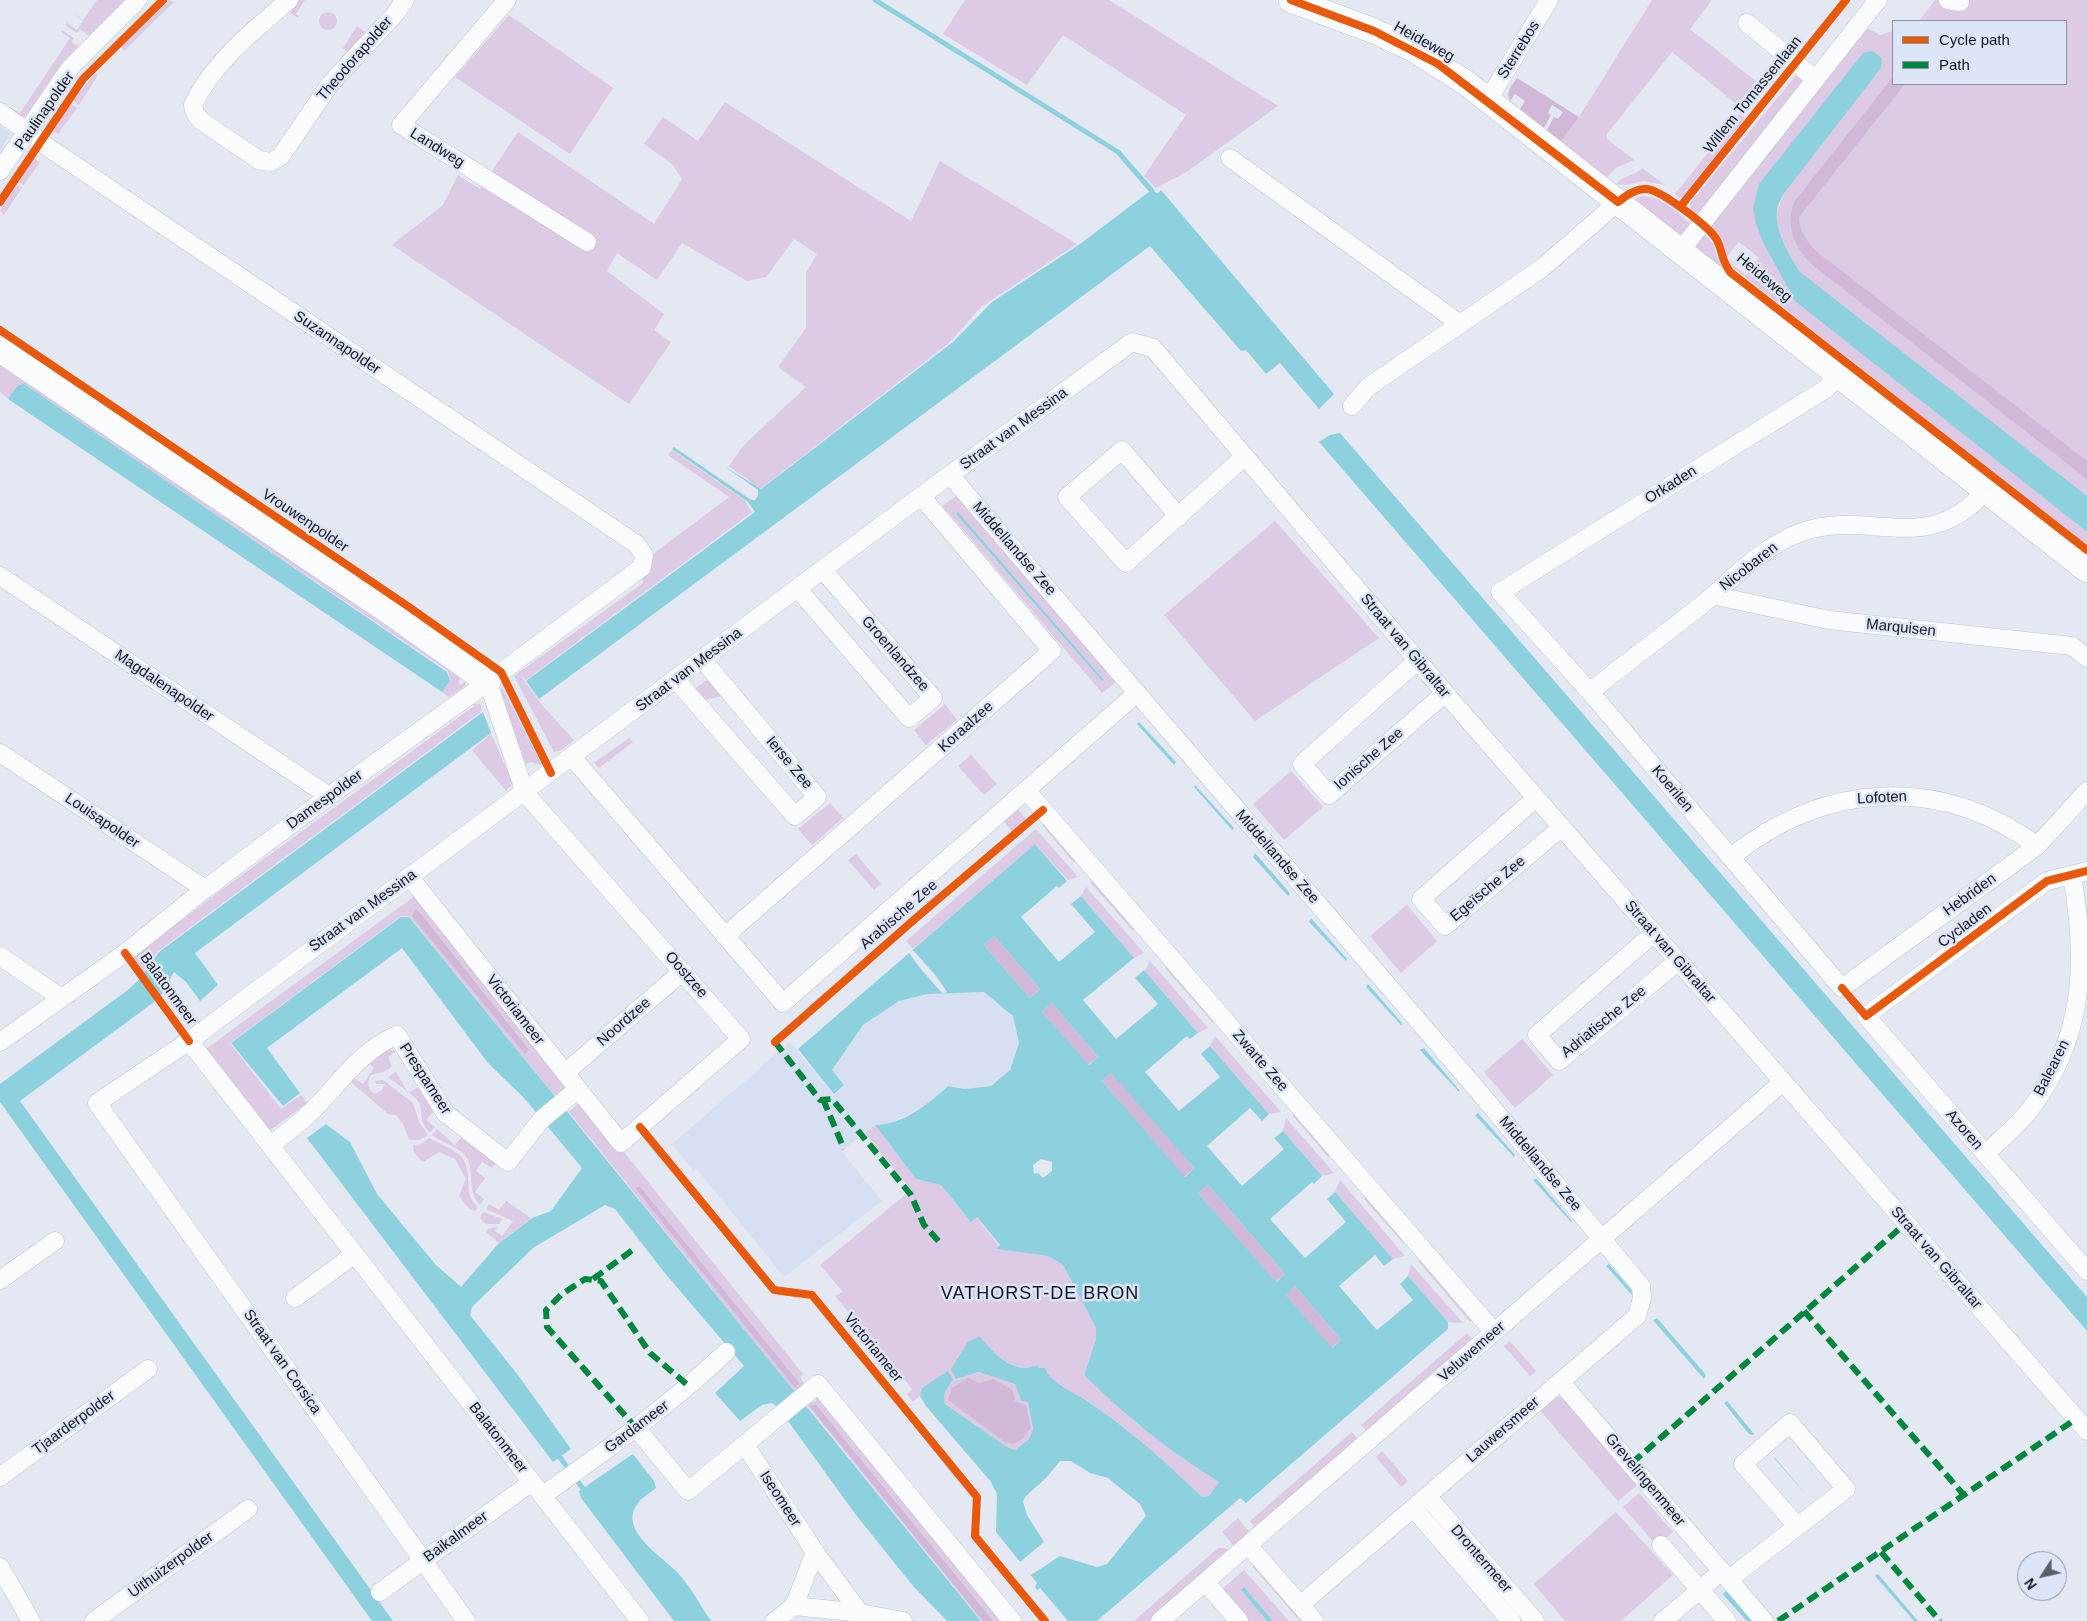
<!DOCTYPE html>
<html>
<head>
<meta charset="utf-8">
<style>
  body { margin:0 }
  #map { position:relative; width:2087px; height:1621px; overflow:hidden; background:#e3e8f2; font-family:Arial,sans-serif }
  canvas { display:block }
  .legend { position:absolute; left:1892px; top:20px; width:175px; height:65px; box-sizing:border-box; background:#dde5f8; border:1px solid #8c92a0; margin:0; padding:6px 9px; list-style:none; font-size:15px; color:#13161c }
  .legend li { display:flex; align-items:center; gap:10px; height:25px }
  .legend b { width:25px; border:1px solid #8c92a0 }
  .north { position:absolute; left:2017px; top:1551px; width:50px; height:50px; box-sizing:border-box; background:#dde5f8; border:1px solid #8c92a0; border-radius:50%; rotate:235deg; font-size:14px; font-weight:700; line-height:20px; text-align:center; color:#13161c }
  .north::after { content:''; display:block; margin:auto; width:18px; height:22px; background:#5c6067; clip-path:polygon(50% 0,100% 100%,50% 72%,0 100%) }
</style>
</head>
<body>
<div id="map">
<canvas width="2087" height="1621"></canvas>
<ul class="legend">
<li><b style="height:6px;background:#e8590c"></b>Cycle path</li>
<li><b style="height:6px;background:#00873e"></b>Path</li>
</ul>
<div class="north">N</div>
</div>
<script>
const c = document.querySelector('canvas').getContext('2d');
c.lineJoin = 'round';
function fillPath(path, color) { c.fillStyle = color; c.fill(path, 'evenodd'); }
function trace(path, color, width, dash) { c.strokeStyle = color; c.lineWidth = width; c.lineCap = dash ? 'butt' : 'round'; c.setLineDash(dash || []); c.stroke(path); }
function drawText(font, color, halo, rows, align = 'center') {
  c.font = font + ' Arial,sans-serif'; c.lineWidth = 5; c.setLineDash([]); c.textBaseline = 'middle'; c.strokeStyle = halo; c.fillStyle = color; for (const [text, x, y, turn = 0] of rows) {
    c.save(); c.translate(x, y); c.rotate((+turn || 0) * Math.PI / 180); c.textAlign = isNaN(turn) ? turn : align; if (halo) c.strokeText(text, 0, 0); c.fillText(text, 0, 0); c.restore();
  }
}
const built = new Path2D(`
  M0,125L11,133L0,153Z
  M984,992L1013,1016L1019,1043L1010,1070L991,1086L964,1089L948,1086L930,1103L887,1125H875L841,1151L882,1201L784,1277L696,1168L693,1170L672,1144L790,1042L834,1095L844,1085L832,1070L863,1025L899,1001L928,994Z`);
const green = new Path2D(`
  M97,0H128L91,37L80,29L77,33L65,25L67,23L77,30L83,21L73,13L83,20Z
  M169,0L174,2L124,51L121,47Z
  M299,0H305L296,14L299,16L298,18L287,10Z
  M965,0H1109L1278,106L1188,171L1156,188L1144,176L1186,115L1063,35L1027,85L943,34Z
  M1652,0H1712L1690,29L1757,82L1739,106L1672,52L1607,134V139L1634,160L1616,168L1607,177L1561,141L1579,117Z
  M1935,0H2087V518L1904,386L2087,532V547L1730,265L1740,253L1732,264L1746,275L1759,258L1739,242L1726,258L1720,235L1707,224L1863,26L1880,35L1893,31V84H2066V21H1914L1920,20ZM1785,192L1777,211L1753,208Z
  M319 21a9 9 0 1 1 18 0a9 9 0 1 1-18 0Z
  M509,15L613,88L570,154L455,77Z
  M357,26L367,33L349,53L343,48Z
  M62,30L74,38L71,42L80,47L27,116H19L10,110L11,108L20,113L70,38L61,32Z
  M1799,72L1806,79L1697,216L1691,210L1690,203Z
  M95,73L98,75L79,105L73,101Z
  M725,102L911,221L940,161L1077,244L981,307L949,343L760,489L729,466L743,446L806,387L778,367L806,328V273L817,254L794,239L766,277L747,281L682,243L657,280L617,253L607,271L664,314L654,330L671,342L629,404L392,245L443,205L458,175L480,189L518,132L654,224L682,179L673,165L644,144L663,117L698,141Z
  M71,104L77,108L58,134L53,131Z
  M1739,114L1745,118L1684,195L1680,198L1675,194Z
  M34,158L40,162L24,185L19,182Z
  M1642,168L1665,185L1644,181L1625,185L1616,184C1624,175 1635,176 1642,168Z
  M17,185L22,188L4,215L0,210Z
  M1641,196C1662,196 1676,212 1691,224L1680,235L1634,200Z
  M1701,232L1712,242L1720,265L1715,270L1694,251L1696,238Z
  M0,359L461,677L458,682L461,685L466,681L465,686L449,697L442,692L450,681L448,671L24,385L17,386L8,399L0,392Z
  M672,450L744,500L752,512L526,680L521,676L541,704L574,740L561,750L554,752L514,676L643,583V580L639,576L650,556L729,497L668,455Z
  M956,496L1116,682L1102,693L948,512L938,509ZM958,512L1103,679L1102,681L956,514Z
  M1275,521L1379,638L1255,721L1164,615Z
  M710,677L723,696L700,701L691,692Z
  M499,689H503L542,765L530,762L526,764L497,693Z
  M473,704H480L482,711L157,952L144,972L131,954L139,953L220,891L474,706Z
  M945,704L957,720L926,745L914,730Z
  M491,734L513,783L506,791L472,750Z
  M629,738L633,742L599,768L594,763Z
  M971,755L997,784L984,795L958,766Z
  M1291,771L1323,807L1284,840L1253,804Z
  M830,803L843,818L812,845L798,829Z
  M1018,810L1026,819L1012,832L1004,821Z
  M1045,821L1077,860L1074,863L1042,825Z
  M1036,829L1078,877L1068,880L1035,844L913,949L906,941Z
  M856,854L881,884L874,890L848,860Z
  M1094,879L1136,927L1133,931L1090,882Z
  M1086,887L1144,953L1134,958L1081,896Z
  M415,896L569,1085L556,1098L409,916H401L230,1043L281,1109L301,1095L307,1103L268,1132L203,1051Z
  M1407,905L1437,941L1401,973L1370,936Z
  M1150,961L1208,1028L1198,1033L1145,971Z
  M1169,965L1216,1021L1213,1023L1165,968Z
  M1215,1036L1281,1112L1269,1114L1210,1046Z
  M1522,1039L1553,1075L1515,1108L1484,1072Z
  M388,1049L396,1051L388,1057L392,1067L383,1072L371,1075C366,1082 368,1091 375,1094L382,1090L385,1084H376L375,1081L383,1080L413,1103L419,1122L428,1135L419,1140H409L403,1124L396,1115L388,1114L350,1081L351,1076L363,1084L374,1068L367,1061Z
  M396,1072L408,1093L419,1087L434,1111L426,1120L435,1127L430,1133C418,1119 424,1116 419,1103C416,1096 395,1083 388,1077Z
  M582,1100L803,1374L800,1377L805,1384L795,1392L569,1112Z
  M1295,1113L1330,1154L1328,1157L1293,1116Z
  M1286,1118L1334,1173L1322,1176L1283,1131Z
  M875,1125L916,1179L941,1185L970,1221L976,1217L999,1246L996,1249L1048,1256L1063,1265L1096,1328V1339L1084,1375C1124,1415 1170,1452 1219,1482L1209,1496L1202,1497C1170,1466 1136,1435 1099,1409C1083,1397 1047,1381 1037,1365C1014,1376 993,1353 980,1336L956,1379L980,1372L1015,1384L1021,1401L1028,1402L1033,1429L1029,1439L1015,1450L1007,1447L945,1404C942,1393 947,1389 953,1380L940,1378L922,1388L920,1396L913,1402L907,1394L912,1389L835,1296L843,1292L820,1265L911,1190L865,1133Z
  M437,1129L455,1145L462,1136L496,1163L492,1168L482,1162L476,1171L485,1178L475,1192L484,1199L480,1205C464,1186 478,1169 463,1153C455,1146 441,1142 432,1135Z
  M430,1138C440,1145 456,1149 463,1159C473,1174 462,1194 478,1207L475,1211L469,1209L459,1196L466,1179L455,1159L439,1152L423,1162L414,1153L413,1145L420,1144Z
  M1340,1180L1405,1256L1393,1259L1335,1192Z
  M1367,1195L1406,1240L1403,1243L1364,1199Z
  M506,1201L531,1218L499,1243L486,1232L487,1229L497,1227L495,1231L502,1236L513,1221L486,1209L489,1204L499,1210Z
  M483,1212L502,1219L499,1224H486L480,1218Z
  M1421,1257L1474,1319L1470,1322L1418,1261Z
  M1411,1264L1463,1323L1448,1322L1408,1276Z
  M1467,1333L1474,1341L1368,1433L1361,1425Z
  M1510,1341L1536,1371L1530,1376L1504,1346Z
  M1555,1396L1565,1398L1639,1483L1618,1501L1538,1408Z
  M816,1397H821L1005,1621H982L807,1405L814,1401L816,1402Z
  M1352,1432L1359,1441L1257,1530L1250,1521Z
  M1382,1451L1408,1481L1401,1487L1376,1457Z
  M1639,1493L1673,1532L1657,1546L1623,1507Z
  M1616,1512L1673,1575L1621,1621H1565L1534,1584Z
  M1238,1518L1251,1534L1234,1546L1222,1532Z
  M1218,1548H1225L1230,1553L1151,1621H1134Z
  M1256,1562L1309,1621H1300L1252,1566Z
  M1244,1570L1289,1621H1273L1244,1587L1241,1590L1267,1621H1245L1221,1590Z`);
const forest = new Path2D(`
  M1893,77V84H1905L1799,217C1799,231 1807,241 1816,251L2087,461V479L1815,267C1795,249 1785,228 1794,202Z
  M1517,78L1579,117L1561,141L1547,130L1554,117L1558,119L1563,112L1552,105L1548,113L1551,115L1544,128L1520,109L1525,101L1515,94L1510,101C1505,92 1512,85 1517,78Z
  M416,908L529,1050L525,1054L412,916Z
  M994,936L1040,989L1030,998L984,945Z
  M1052,1003L1098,1057L1088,1065L1042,1012Z
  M1112,1072L1194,1168L1184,1177L1102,1081Z
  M1208,1185L1285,1274L1275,1282L1198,1193Z
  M640,1187L799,1383L795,1388L635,1188Z
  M1295,1286L1341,1340L1331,1348L1285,1294Z
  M968,1378L979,1383L993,1379L1013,1390L1015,1401L1026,1406L1031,1427L1023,1438L1014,1444L1005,1442L948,1400L952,1388Z
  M809,1405H816L993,1621H983Z`);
const water = new Path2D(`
  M1872,51L1882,58L1881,68L1785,192C1782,197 1778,204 1777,210C1774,231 1790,256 1800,272L2087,496V532L1795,301L1763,242L1756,224L1753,208L1759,184L1863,53Z
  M1161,190L1334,394L1319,409L1280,363L1266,374L1246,350L1241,351L1150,246L539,699L526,681L755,512L748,502L672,449L674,447L751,500H755L758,496V490L724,466L761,489L953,342L992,302L1080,244L1150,191L1158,193Z
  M24,384L447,672L450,681L442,692L8,399L17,386Z
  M1340,433L2087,1297V1331L1319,442L1330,435Z
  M958,512L1104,680L1102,681L956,514Z
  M483,712L491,733L195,953L218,985L200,1001L186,982L174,972L162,994L154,1002L20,1101L393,1621H372L0,1102V1084L129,989L140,979L159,952Z
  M1139,722L1176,762L1174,765L1137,724Z
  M1195,785L1233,827L1234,829L1232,830L1194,787Z
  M1035,844L1067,881L1059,888L1057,886L1021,917L1059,962L1095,932L1071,904L1081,896L1134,958L1083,1000L1116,1039L1158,1004L1135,978L1144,970L1198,1033L1190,1039L1187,1036L1145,1072L1179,1111L1220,1077L1201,1054L1210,1046L1269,1114L1262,1121L1250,1108L1207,1146L1242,1186L1284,1149L1274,1138L1283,1131L1322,1176L1314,1184L1312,1182L1270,1219L1305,1258L1346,1222L1327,1199L1335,1192L1393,1259L1384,1266L1375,1255L1339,1286L1377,1330L1413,1300L1400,1284L1408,1276L1448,1322V1329L1246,1503L1240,1498L1097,1621H1068L1040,1588L1037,1590L1035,1587L1037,1583L996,1532L997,1494L991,1482L926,1406L920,1396L922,1388L948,1371L953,1380C947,1389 942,1393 945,1404L1007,1447L1015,1450L1029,1439L1033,1429L1028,1402L1021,1401L1015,1384L979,1372L956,1379L951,1369L968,1342L980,1336C993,1353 1014,1376 1037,1365L1039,1368H1045C1049,1382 1075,1393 1087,1401C1128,1428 1166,1462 1202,1497L1209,1496L1219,1482C1170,1452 1124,1415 1084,1375L1096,1339V1328L1063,1265L1048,1256L996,1249L1000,1245L977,1217L971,1222L941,1185L916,1179L875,1125C902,1125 929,1104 948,1086L964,1089L991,1086L1010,1070L1019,1043L1013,1016L984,992L928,994L899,1001L863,1025L832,1070L844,1085L834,1094L798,1049ZM994,936L1040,989L1030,998L984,945ZM1052,1003L1098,1057L1089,1065L1042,1012ZM1111,1073L1194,1168L1185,1177L1102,1081ZM1041,1159L1052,1162V1171L1043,1178L1038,1173L1034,1174L1033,1165ZM1208,1185L1285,1274L1276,1282L1198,1193ZM1295,1286L1341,1340L1332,1348L1286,1295ZM1060,1461H1071L1090,1473L1108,1478L1140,1504L1146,1516L1107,1564L1097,1567L1060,1556L1031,1575L1020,1562L1044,1542L1027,1515L1023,1502L1025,1497L1047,1477Z
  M1255,853L1289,892L1290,894L1288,896L1253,857Z
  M401,917H409L795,1392L776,1406L772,1403L762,1405L740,1421L715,1393L744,1366L664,1272L615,1209L605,1205L533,1248L472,1307L470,1315L518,1375L571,1449L553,1462L307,1138L326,1124L350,1142L377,1194L436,1265L461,1287L498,1244L532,1218L551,1211L582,1168L524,1098L488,1063L402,948L267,1048L300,1093L283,1106L231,1043Z
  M1311,918L1347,959L1346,961L1309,922Z
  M1368,984L1402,1023L1401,1025L1366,987Z
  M1424,1048L1460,1091L1459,1092L1420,1050Z
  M1478,1113L1515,1155L1514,1157L1475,1115Z
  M1536,1178L1572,1221L1571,1222L1533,1180Z
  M1609,1264L1635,1294L1632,1295L1606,1266Z
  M1657,1318L1706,1375L1704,1379L1653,1320Z
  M1727,1401L1754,1434V1435L1749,1434L1724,1403Z
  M806,1406L981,1621H947L913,1586L856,1515L788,1421Z
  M633,1454L654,1481L656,1488C650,1493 642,1497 638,1503C617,1530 662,1556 678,1573C691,1587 700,1605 711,1621H674L581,1498L579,1491Z
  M1774,1458L1776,1459L1808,1497Z
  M1878,1574L1918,1621H1914L1876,1577L1875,1575Z
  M1244,1587L1273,1621H1267L1241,1590Z`);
const pier = new Path2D(`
  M913,950L936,976L947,992L942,993L920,968L909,953Z`);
const stream = new Path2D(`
  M875,0L1118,152L1152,191
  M556,1452L587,1494
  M1726,1594L1750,1621`);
const street = new Path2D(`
  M289,0C254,30 213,62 193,105L195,113L200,120L259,160L271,162L281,156L330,84L395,14L405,0
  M507,0L401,125L587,242
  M1948,0L1960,2
  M1747,23L1815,79
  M1488,100L1549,0
  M0,112L52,150L636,544L644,555L642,567L488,682L329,796L205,889L125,953L0,1042
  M1230,158L1459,323
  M0,171L70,68L138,0
  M1681,250L1878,0
  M1837,375L1827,388L1500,592L1590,692L1842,988L2037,846L2087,791
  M1352,406L1368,387L1542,268L1618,202
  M950,475L1480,1093L1641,1286L1642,1298L1637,1316L1300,1605
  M1179,517L1122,450L1067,497L1126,563L1244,457
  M0,576L329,796
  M797,588L909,718L933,698L823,570
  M1714,594L1721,597L1829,620L2072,646L2087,658
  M1418,660L1302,764L1329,795L1445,693
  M676,680L795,816L817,797L703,660
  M1590,692C1629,660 1671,630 1710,598C1739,573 1765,545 1802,532C1871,508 1928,559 1987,489
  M0,753L205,889
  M572,757L783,1003L1137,693
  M1026,790L1494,1332
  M1536,798L1421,899L1445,926L1562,827
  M1731,857C1823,782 1941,774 2037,846
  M2087,871L2047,881L1866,1016L2087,1271
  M409,876L621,1143L741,1039L525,793L488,682
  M1654,933L1537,1035L1559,1061L1678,961
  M725,936L1052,651L921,496
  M0,956L61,998
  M189,1041L640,1621
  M565,1073L683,971
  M271,1145C284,1135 298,1124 310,1113C340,1084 357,1053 397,1035L445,1113L508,1162L541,1120L578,1089
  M1985,1154C2000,1140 2016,1127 2029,1111C2085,1039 2087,961 2072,875
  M0,1280L55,1241
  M295,1298L355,1254
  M1560,1381L1764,1621
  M637,1429L688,1491L818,1384L1012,1621
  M745,1445L815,1552L860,1613L903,1621
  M0,1477L148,1369
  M543,1495C607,1450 669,1406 726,1352
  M1428,1497L1535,1621
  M1414,1509L1511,1621
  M1248,1545L1314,1621
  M1661,1545L1727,1621
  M815,1552L794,1606L860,1613
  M0,1567L31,1621
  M1729,1579L1846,1489L1790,1423L1743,1464L1797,1526
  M1205,1582L1239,1621
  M380,1592L532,1482
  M94,1621L248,1509
  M466,1621L97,1103L189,1041L921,496L1132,342L1153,348L1451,700L2087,1431
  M775,1621L794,1606
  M1160,1621L1783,1082
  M1663,1621L1722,1571`);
const secondary = new Path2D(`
  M1291,0L1374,31L1413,49L1466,83L2087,570
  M0,350L401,620L488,682`);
const quiet = new Path2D(`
  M775,1042L820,1100L832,1099L911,1195L924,1225L942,1245
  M823,1099L844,1149
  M593,1279L634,1249
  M1804,1311L1963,1494
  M637,1429L547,1327L546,1310L562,1294L585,1279L601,1281L650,1353L690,1387
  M1632,1463L1906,1223
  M1881,1552L1940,1621
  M1778,1621L2076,1419`);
const cycleway = new Path2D(`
  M1291,0L1374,31L1438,64L1618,202C1627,195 1635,189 1646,189C1660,189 1706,225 1715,237C1722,246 1720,258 1730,272L2087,550
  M0,202L83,79L163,0
  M1680,207L1846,0
  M0,330L409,607L501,672L551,773
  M125,953L189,1041
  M1842,988L1866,1016L2047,881L2087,871
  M775,1042L916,918L1043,810
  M640,1127L774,1290L812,1295L977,1497L975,1536L1045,1621`);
const streetNames = [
  ["Heideweg",1424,42,29],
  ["Sterrebos",1519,50,-58],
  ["Theodorapolder",355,59,-49],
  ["Willem Tomassenlaan",1753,95,-51],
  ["Paulinapolder",45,111,-55],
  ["Landweg",437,148,32],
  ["Heideweg",1764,278,40],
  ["Suzannapolder",337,343,34],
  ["Straat van Messina",1014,429,-36],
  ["Orkaden",1671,485,-32],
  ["Vrouwenpolder",305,521,34],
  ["Middellandse Zee",1014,549,49],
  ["Nicobaren",1749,567,-38],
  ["Marquisen",1901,628,6],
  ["Straat van Gibraltar",1405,646,50],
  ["Groenlandzee",895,654,49],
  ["Straat van Messina",689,670,-37],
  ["Magdalenapolder",164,686,34],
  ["Koraalzee",966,727,-42],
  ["Ionische Zee",1369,759,-41],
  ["Ierse Zee",789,763,50],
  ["Koerilen",1672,789,50],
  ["Lofoten",1882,798,-3],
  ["Damespolder",325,800,-36],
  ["Louisapolder",102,821,34],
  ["Middellandse Zee",1277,857,49],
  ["Egeïsche Zee",1488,889,-40],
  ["Hebriden",1970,895,-36],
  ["Straat van Messina",363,911,-36],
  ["Arabische Zee",899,915,-41],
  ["Cycladen",1965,926,-37],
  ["Straat van Gibraltar",1670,952,49],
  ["Oostzee",686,975,49],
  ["Balatonmeer",168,989,54],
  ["Victoriameer",515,1010,52],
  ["Noordzee",624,1022,-41],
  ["Adriatische Zee",1604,1022,-39],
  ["Zwarte Zee",1260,1061,49],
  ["Balearen",2052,1068,-63],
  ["Prespameer",425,1079,57],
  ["Azoren",1964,1130,49],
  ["Middellandse Zee",1540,1164,50],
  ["Straat van Gibraltar",1936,1258,49],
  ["Victoriameer",873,1348,51],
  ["Veluwemeer",1472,1352,-41],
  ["Straat van Corsica",282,1362,55],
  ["Tjaarderpolder",74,1423,-36],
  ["Gardameer",637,1427,-37],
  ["Lauwersmeer",1503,1430,-41],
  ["Balatonmeer",498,1438,52],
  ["Grevelingenmeer",1645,1480,50],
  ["Iseomeer",780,1499,57],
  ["Baikalmeer",456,1537,-36],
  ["Drontermeer",1481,1559,49],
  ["Uithuizerpolder",171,1565,-36]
];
const quarterNames = [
  ["VATHORST-DE BRON",1040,1294]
];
fillPath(built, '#d7e0f3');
fillPath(green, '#ddcae4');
fillPath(forest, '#d1b8d8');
fillPath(water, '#8ed1de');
fillPath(pier, '#e3e8f2');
trace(stream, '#8ed1de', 5);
trace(street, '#c1c5cc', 19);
trace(secondary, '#c1c5cc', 26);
trace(street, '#fbfcfd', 18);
trace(secondary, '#fbfcfd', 25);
trace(quiet, '#00873e', 6, [12, 6]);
trace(cycleway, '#e8590c', 8);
drawText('15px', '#13161c', '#dde5f8', streetNames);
c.letterSpacing = '1px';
drawText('18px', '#13161c', '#dde5f8', quarterNames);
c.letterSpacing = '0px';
</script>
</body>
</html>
